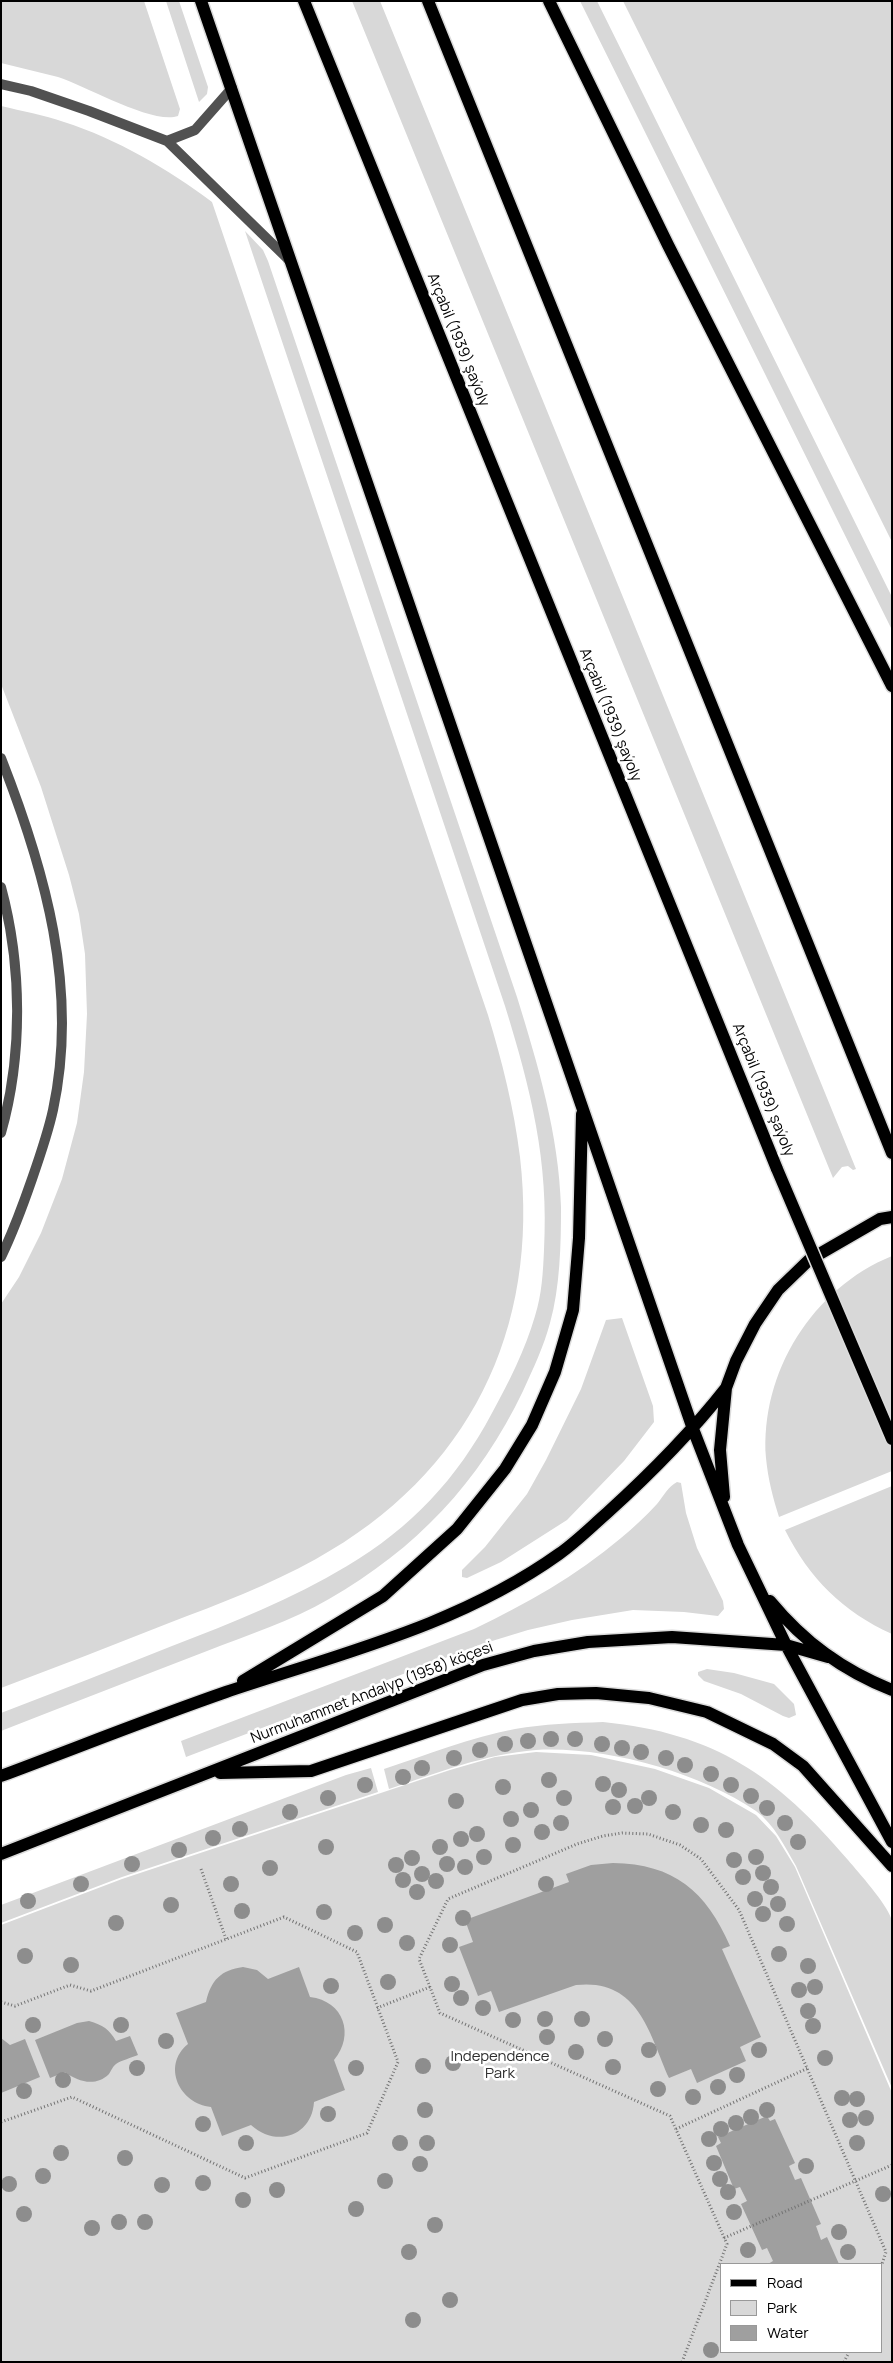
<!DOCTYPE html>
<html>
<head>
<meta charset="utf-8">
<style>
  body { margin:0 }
  #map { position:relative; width:893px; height:2363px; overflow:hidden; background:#fff; font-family:Manrope,sans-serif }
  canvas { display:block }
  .frame { position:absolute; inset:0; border:2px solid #000; pointer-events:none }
  .legend { position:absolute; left:720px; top:2263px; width:162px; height:90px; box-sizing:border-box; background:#fff; border:1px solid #999; margin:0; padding:6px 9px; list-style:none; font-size:15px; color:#000 }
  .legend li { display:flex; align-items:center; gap:10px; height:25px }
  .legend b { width:25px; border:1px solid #999 }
</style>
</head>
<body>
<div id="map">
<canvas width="893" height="2363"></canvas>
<div class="frame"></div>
<ul class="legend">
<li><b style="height:6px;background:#000"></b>Road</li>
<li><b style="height:14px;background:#d8d8d8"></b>Park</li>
<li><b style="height:14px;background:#9f9f9f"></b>Water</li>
</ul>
</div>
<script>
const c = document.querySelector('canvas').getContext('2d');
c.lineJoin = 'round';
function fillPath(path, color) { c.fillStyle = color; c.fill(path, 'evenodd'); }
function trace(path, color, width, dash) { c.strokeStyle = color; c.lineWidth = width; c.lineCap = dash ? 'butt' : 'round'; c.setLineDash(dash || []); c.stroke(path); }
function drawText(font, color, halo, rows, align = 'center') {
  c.font = font + ' Manrope,sans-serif'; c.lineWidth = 5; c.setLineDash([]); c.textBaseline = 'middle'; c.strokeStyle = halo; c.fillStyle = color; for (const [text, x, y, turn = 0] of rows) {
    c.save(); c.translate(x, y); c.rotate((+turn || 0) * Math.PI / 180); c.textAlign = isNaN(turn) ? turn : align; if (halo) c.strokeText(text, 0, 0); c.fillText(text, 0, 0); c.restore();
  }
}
const green = new Path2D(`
  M1,1H144L180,109L178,116C153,125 86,86 58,77C39,72 20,68 1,63Z
  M166,1H179L208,87L207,94L199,102Z
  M352,1H380L856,1169L853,1170L848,1166L842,1167L833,1178Z
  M580,1H597L892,597V630Z
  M623,1H892V542Z
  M1,106C22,111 44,115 64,122C117,139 168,169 212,202L488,1015C502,1061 514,1108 520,1157C540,1330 469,1474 316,1559C269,1585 219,1604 169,1623C113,1645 57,1667 1,1688V1304L19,1277L41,1233L62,1179L77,1123L84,1072L87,1014L85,954L79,914L69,875L41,787L1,684Z
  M245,231L263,250L268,261L517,997C538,1065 559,1135 561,1207C561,1245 560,1287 550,1323C544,1346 533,1369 523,1391C479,1483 416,1549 329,1599C291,1621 248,1635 207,1651C139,1677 70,1704 1,1731V1713C58,1691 115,1669 172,1646C232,1623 292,1599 347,1566C411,1528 457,1479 492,1413C509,1382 525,1350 535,1316C542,1294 543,1272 544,1250C549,1161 531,1090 505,1006Z
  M892,1256V1471L779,1517C773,1498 768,1479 766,1458C760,1372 813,1288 892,1256Z
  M622,1318L653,1406L654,1422L624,1461L567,1520L501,1562L467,1578L462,1577V1570L485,1547L527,1494L546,1460L581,1389L606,1320Z
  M677,1482L681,1483L686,1513L697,1548L723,1601L724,1609L718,1616L684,1612L633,1610L572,1620L528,1630L479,1645L186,1757L181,1741L474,1629C526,1604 576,1576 621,1538C633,1528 646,1516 657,1504C664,1495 668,1487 677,1482Z
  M892,1486V1634C843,1612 809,1578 785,1530Z
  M707,1669L734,1673L774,1684L794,1704L796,1715L789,1718L783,1716L741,1694L704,1681L698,1675V1672Z
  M603,1722C715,1733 777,1776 848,1860C859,1873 886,1903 891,1918C893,1926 892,1949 892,1959C892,2002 892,2045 892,2088L796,1866C785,1847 774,1824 756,1811C698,1772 605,1746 536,1750C485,1754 437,1773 389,1789L384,1769C427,1755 471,1737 515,1729C544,1724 574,1723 603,1722Z
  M536,1752L591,1755L655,1769L709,1788L756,1815L776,1836L795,1867L892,2093V2362H1V1925L122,1879L450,1770L495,1757ZM722,2264H882V2352H722Z
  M371,1768L378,1792L122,1877L1,1923V1905L346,1775Z`);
const water = new Path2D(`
  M613,1863C674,1864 706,1891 730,1946L722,1949L761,2037L740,2047L746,2061L697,2083L691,2069L669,2078C649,2032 638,1978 576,1985L499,2012L491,1991L478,1996L459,1947L473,1942L465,1920L569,1882L566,1874L591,1865Z
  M243,1967L257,1970L268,1979L299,1967L310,1997C344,2001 355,2035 334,2060L345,2090L314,2102C312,2136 276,2148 251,2125L222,2136L211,2107C180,2104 161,2066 188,2044L176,2013L206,2002C211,1980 221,1970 243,1967Z
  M89,2021C103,2025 109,2029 116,2041L130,2036L138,2055C131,2058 122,2060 116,2064C113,2066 111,2071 109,2074C96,2087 78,2082 65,2072L50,2078L35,2040L77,2023Z
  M1,2038L10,2045L25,2039L40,2077L1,2093Z
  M767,2116L770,2121L775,2119L795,2163L789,2166L795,2180L801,2178L821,2224L816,2226L821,2240L827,2237L839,2264H768L773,2261L767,2248L762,2250L741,2204L747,2201L740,2187L734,2189L716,2146L721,2143L718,2137Z`);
const path = new Path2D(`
  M201,1869L226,1939
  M1,2002L15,2006L70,1985L91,1991L284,1917L357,1952L398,2062L367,2133L245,2178L72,2097L1,2122
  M377,2008L430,1987
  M676,2129L808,2068
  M724,2238L892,2165
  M682,2362L727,2244L670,2116L440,2013L419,1959L448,1899L577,1844L603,1836L622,1833L648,1834L680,1845L701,1859L739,1910L886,2252L882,2264
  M844,2362L849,2352`);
const lane = new Path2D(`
  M1,84L31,91L89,111L167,141L291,262
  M167,141L195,130L232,88
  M1,758C45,870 79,989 53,1110C48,1133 40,1156 32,1179C23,1205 13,1232 1,1257
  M1,887C22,965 23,1055 1,1133`);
const primary = new Path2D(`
  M201,1L693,1429L738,1545L786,1645L892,1842
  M304,1L777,1169
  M428,1L892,1153
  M549,1L668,245L892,686
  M724,1497L720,1450L726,1388L736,1361L755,1324L778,1290L809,1260L880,1219L892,1217
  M770,1601C804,1642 842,1670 892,1690
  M243,1681L383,1596L457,1529L505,1469L532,1425L555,1372L573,1310L579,1238L582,1114
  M220,1773L311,1771L522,1700L558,1694L596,1693L649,1698L707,1712L773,1744L803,1766L892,1866
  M1,1776C76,1748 151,1718 226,1692C339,1654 460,1625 559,1554C576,1542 591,1527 607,1513C650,1474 690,1434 726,1388
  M1,1854L483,1665L534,1651L588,1642L672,1637L786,1645L828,1657`);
const primaryBridge = new Path2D(`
  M777,1169L892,1439`);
const trees = [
  [551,1739],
  [575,1739],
  [528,1741],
  [505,1744],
  [602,1744],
  [622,1748],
  [480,1750],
  [641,1752],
  [454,1758],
  [666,1758],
  [685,1765],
  [422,1768],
  [711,1774],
  [403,1777],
  [549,1780],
  [603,1784],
  [365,1785],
  [731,1785],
  [503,1787],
  [619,1790],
  [751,1796],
  [328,1798],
  [564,1798],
  [649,1798],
  [456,1801],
  [635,1806],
  [613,1807],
  [767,1808],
  [531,1810],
  [290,1812],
  [673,1812],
  [511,1819],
  [561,1823],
  [785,1823],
  [701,1825],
  [240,1829],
  [726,1830],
  [542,1832],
  [477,1834],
  [213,1838],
  [461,1839],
  [798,1842],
  [513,1845],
  [326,1847],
  [440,1847],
  [179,1850],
  [484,1857],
  [756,1857],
  [412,1858],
  [734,1860],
  [132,1864],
  [447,1864],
  [396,1865],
  [465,1867],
  [270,1868],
  [763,1873],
  [422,1874],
  [743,1877],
  [403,1880],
  [436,1881],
  [81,1884],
  [231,1884],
  [546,1884],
  [771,1887],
  [417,1892],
  [755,1899],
  [28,1901],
  [778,1904],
  [171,1905],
  [242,1911],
  [324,1912],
  [763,1914],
  [463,1918],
  [116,1923],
  [787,1924],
  [385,1925],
  [355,1933],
  [407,1943],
  [450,1945],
  [779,1954],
  [25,1956],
  [71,1965],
  [808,1966],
  [388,1982],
  [452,1984],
  [331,1986],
  [815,1987],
  [799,1990],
  [461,1998],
  [483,2008],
  [808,2011],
  [545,2019],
  [582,2019],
  [513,2020],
  [33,2025],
  [121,2025],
  [813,2026],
  [547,2037],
  [605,2039],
  [166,2041],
  [649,2050],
  [759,2050],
  [576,2052],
  [825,2058],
  [453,2063],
  [423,2066],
  [613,2067],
  [137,2068],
  [356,2068],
  [737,2075],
  [63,2080],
  [718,2087],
  [658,2089],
  [24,2091],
  [693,2097],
  [842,2098],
  [857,2099],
  [425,2110],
  [767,2110],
  [328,2114],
  [751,2117],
  [866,2118],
  [850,2120],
  [736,2123],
  [203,2124],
  [721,2129],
  [709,2139],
  [246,2143],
  [400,2143],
  [427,2143],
  [857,2143],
  [61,2153],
  [125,2158],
  [714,2163],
  [420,2164],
  [806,2166],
  [43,2176],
  [720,2179],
  [385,2181],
  [203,2183],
  [9,2184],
  [162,2185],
  [277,2190],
  [728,2192],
  [883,2194],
  [243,2200],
  [356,2209],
  [734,2212],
  [24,2214],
  [119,2222],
  [145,2222],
  [435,2225],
  [92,2228],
  [839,2232],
  [748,2250],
  [409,2252],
  [848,2252],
  [450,2300],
  [413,2320],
  [711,2350]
];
const streetNames = [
  ["Arçabil (1939) şaýoly",458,340,68],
  ["Arçabil (1939) şaýoly",610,715,68],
  ["Arçabil (1939) şaýoly",763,1090,68],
  ["Nurmuhammet Andalyp (1958) köçesi",372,1693,-21]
];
const parkNames = [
  ["Independence",500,2057],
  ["Park",500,2074]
];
fillPath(green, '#d8d8d8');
fillPath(water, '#9f9f9f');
trace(primary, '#dbdbdb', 15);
trace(path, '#737373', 3, [1, 2.5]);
trace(lane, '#515151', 10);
trace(primary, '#000', 12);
trace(primaryBridge, '#dbdbdb', 15, []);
trace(primaryBridge, '#000', 12);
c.fillStyle = '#8d8d8d';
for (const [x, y] of trees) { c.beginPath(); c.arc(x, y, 8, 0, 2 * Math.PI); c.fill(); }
drawText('15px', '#000', '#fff', streetNames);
drawText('15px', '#2f2f2f', '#fff', parkNames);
</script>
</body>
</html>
